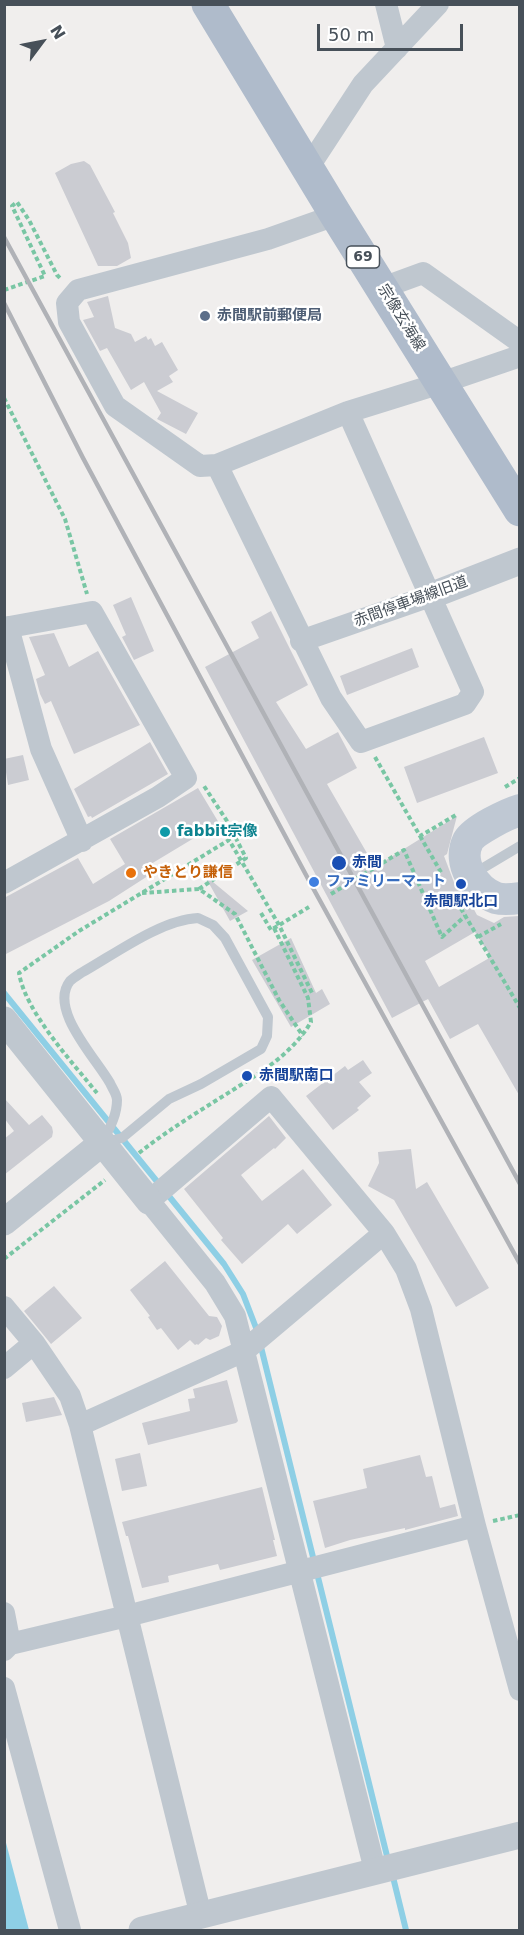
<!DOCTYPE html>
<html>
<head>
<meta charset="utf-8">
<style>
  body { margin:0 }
  #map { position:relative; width:524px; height:1935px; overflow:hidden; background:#f0eeed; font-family:"DejaVu Sans",sans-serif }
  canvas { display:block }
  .frame { position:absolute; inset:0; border:6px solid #475059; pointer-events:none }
  .north { position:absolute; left:12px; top:12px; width:60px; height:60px; -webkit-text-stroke:4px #fff; paint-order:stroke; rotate:58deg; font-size:16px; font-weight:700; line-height:24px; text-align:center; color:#475059 }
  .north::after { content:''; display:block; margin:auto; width:21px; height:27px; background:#475059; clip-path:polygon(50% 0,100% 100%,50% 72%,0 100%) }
  .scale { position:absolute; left:317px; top:24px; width:146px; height:27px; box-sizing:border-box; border:3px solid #475059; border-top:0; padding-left:8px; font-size:18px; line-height:21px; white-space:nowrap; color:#475059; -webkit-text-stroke:4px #fff; paint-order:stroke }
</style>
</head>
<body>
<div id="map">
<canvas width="524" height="1935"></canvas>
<div class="frame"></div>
<div class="north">N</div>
<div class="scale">50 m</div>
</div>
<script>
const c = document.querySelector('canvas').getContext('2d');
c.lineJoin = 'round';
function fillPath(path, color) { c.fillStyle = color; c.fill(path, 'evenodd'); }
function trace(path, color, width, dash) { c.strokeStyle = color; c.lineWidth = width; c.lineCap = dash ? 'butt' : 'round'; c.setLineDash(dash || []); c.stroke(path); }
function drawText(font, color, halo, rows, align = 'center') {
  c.font = font + ' "DejaVu Sans","Noto Sans JP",sans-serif'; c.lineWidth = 5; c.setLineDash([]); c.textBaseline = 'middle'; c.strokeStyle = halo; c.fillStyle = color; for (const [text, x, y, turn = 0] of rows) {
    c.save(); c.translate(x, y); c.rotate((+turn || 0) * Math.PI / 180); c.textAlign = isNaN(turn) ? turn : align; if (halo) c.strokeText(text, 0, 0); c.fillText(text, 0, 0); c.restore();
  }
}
const water = new Path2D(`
  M5,1839L29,1930H5Z`);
const stream = new Path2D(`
  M4,993L224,1264L243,1294L258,1333
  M260,1343L388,1860
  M392,1873L406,1930`);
const building = new Path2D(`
  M84,161L90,165L115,212L113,213L128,243L131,258L117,266H98L55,173L71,164Z
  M108,296L115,328L131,334L135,342L146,336L148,340L151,338L155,346L162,342L178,370L169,376L173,382L157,391L198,413L186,434L157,419L161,413L144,382L131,390L107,348L100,351L83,320L94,317L87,302Z
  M131,597L154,651L134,660L122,637L126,635L113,605Z
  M271,611L308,685L276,702L306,749L338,732L340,736L357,768L327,784L375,867L457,816L447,854L444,856L455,885L471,904L477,915L494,923L504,917L519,916V1095L478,1024L450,1039L428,999L392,1018L205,667L259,638L251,622ZM475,932L491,957L439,987L425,961Z
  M54,633L69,667L98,651L140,725L74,754L51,701L45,704L40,694L36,679L45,675L29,637Z
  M412,648L419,667L347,695L340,676Z
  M484,737L498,773L417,803L404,767Z
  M150,742L168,774L92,818L91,816L88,817L74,789Z
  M23,755L29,780L8,785L4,759Z
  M198,788L219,823L146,867L151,874L109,901L4,955V898L78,858L93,884L125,864L110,839Z
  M207,877L248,911L230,921L206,878Z
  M291,938L316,993L322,989L330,1004L291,1027L252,960Z
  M363,1060L372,1073L359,1082L371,1096L357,1108L359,1110L333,1130L306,1096L345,1066L348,1070Z
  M4,1098L29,1125L42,1115L52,1127L53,1132L52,1137L4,1175V1139L14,1131L4,1118Z
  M269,1116L286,1138L275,1149L274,1148L241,1175L262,1201L303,1169L332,1205L297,1234L288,1224L242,1264L221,1240L223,1238L184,1189Z
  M411,1149L416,1189L427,1182L489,1288L456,1307L394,1200L368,1186L379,1163L378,1152Z
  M165,1261L209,1316L217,1317L222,1326L219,1336L210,1340L206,1338L198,1345L197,1344L195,1345L190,1340L178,1350L161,1328L157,1330L148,1317L150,1316L130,1290Z
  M54,1286L82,1318L51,1344L24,1311Z
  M227,1380L238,1421L236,1423L148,1445L142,1423L190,1411L188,1399L195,1398L193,1389Z
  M54,1397L62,1415L26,1422L22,1403Z
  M140,1453L147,1486L122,1491L115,1459Z
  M420,1455L426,1477L432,1476L440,1508L455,1504L458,1516L405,1530V1528L350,1540L325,1548L313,1501L367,1488L363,1469Z
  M262,1487L275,1540H273L277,1556L220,1570L218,1564L168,1576L169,1582L142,1588L128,1536H126L122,1522Z`);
const path = new Path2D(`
  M4,290L45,276L12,206L17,202L29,220L57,275L62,280
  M4,398L65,519L87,594
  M375,757L420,836L456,815
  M505,787L520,778
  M420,836L442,874
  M199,889L246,858L227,821L204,786
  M142,893L199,889L235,914L279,1000L303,1036
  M331,894L404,850L442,937L465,916
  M457,902L520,1008
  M261,913L271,930L309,907
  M478,937L501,924
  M97,1093C72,1062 25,1011 19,973L79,931L229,840L279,925L313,995
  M139,1153C169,1129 203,1109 236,1088C265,1070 293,1052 311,1022L308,998L274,928
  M4,1259L105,1180
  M493,1521L520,1515`);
const service = new Path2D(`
  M473,874L520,846
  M198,918L213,925L225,938L268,1017L267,1036L261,1049L201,1084L169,1099L122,1138L102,1143C109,1129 117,1116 117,1100C117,1094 112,1088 110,1083C96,1058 48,1009 70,981C73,978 78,975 81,973C115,954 160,920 198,918Z`);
const minor = new Path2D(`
  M386,4L397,48
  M308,168L363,84L438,4
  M336,215L268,239L78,290L67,303L69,322L115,406L200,466L217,465L348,412L441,383L520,356
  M382,288L423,273L520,342
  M217,465L331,698L361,742L465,704L473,692L348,412
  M8,627L41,749L82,841
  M4,628L92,612L186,778L158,797L4,883
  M301,641L430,596
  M4,1307L34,1343L70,1396L80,1425L201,1916
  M4,1368L34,1343
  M80,1425L244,1351L384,1233
  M4,1613L10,1644
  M4,1650L10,1644L127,1616L475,1526
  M4,1688L70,1930
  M375,1870L235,1316L215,1283L149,1201L271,1097L384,1233L406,1269L421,1309L475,1526L520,1690`);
const tertiary = new Path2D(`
  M430,596L520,561
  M4,1020L149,1201
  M4,1222L102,1143
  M142,1930L520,1835`);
const secondary = new Path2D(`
  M520,810C507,814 474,830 468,841C457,863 475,890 496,898C503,900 513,899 520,898`);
const primary = new Path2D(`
  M208,4L336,215L520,510`);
const rail = new Path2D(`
  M4,237L520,1184
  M4,303L83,458L313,888L520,1264`);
const markers = [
  [205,316,6,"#5c6f8a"],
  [165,832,6,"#0f9aa8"],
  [339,863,8,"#1a4fb4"],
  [131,873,6,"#e8710a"],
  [314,882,6,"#3f7fe0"],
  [461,884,6,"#1a4fb4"],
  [247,1076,6,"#1a4fb4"]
];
const shields = [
  [363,257,33]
];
const shieldNames = [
  ["69",363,257]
];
const serviceNames = [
  ["赤間駅前郵便局",217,316]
];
const streetNames = [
  ["宗像玄海線",401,318,58],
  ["赤間停車場線旧道",411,602,-20]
];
const cultureNames = [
  ["fabbit宗像",177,832]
];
const transitNames = [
  ["赤間",352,863],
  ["赤間駅北口",461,902,"center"],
  ["赤間駅南口",259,1076]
];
const foodNames = [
  ["やきとり謙信",143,873]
];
const shopNames = [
  ["ファミリーマート",326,882]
];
fillPath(water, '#8ecfe5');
trace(stream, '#8ecfe5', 6);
fillPath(building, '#cbccd2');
trace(path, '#79c6a4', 4, [4.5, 3]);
trace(service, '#bfc7cf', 10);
trace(minor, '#bfc7cf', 22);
trace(tertiary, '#bfc7cf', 27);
trace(secondary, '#bfc8d3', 32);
trace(primary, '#afbbcb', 33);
trace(rail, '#b0b2b7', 4.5);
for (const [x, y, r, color] of markers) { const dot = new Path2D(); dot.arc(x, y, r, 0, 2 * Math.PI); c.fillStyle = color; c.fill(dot); trace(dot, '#fff', 2); }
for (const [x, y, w] of shields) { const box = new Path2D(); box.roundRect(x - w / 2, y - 11, w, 22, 4.5); c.fillStyle = '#fff'; c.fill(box); trace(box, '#475059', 1.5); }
drawText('bold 14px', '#475059', null, shieldNames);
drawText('bold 15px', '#4e5e75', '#fff', serviceNames, 'left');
drawText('15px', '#475059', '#fff', streetNames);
drawText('bold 15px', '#0d838f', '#fff', cultureNames, 'left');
drawText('bold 15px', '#164399', '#fff', transitNames, 'left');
drawText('bold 15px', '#c56008', '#fff', foodNames, 'left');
drawText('bold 15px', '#366cbe', '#fff', shopNames, 'left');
</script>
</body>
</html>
